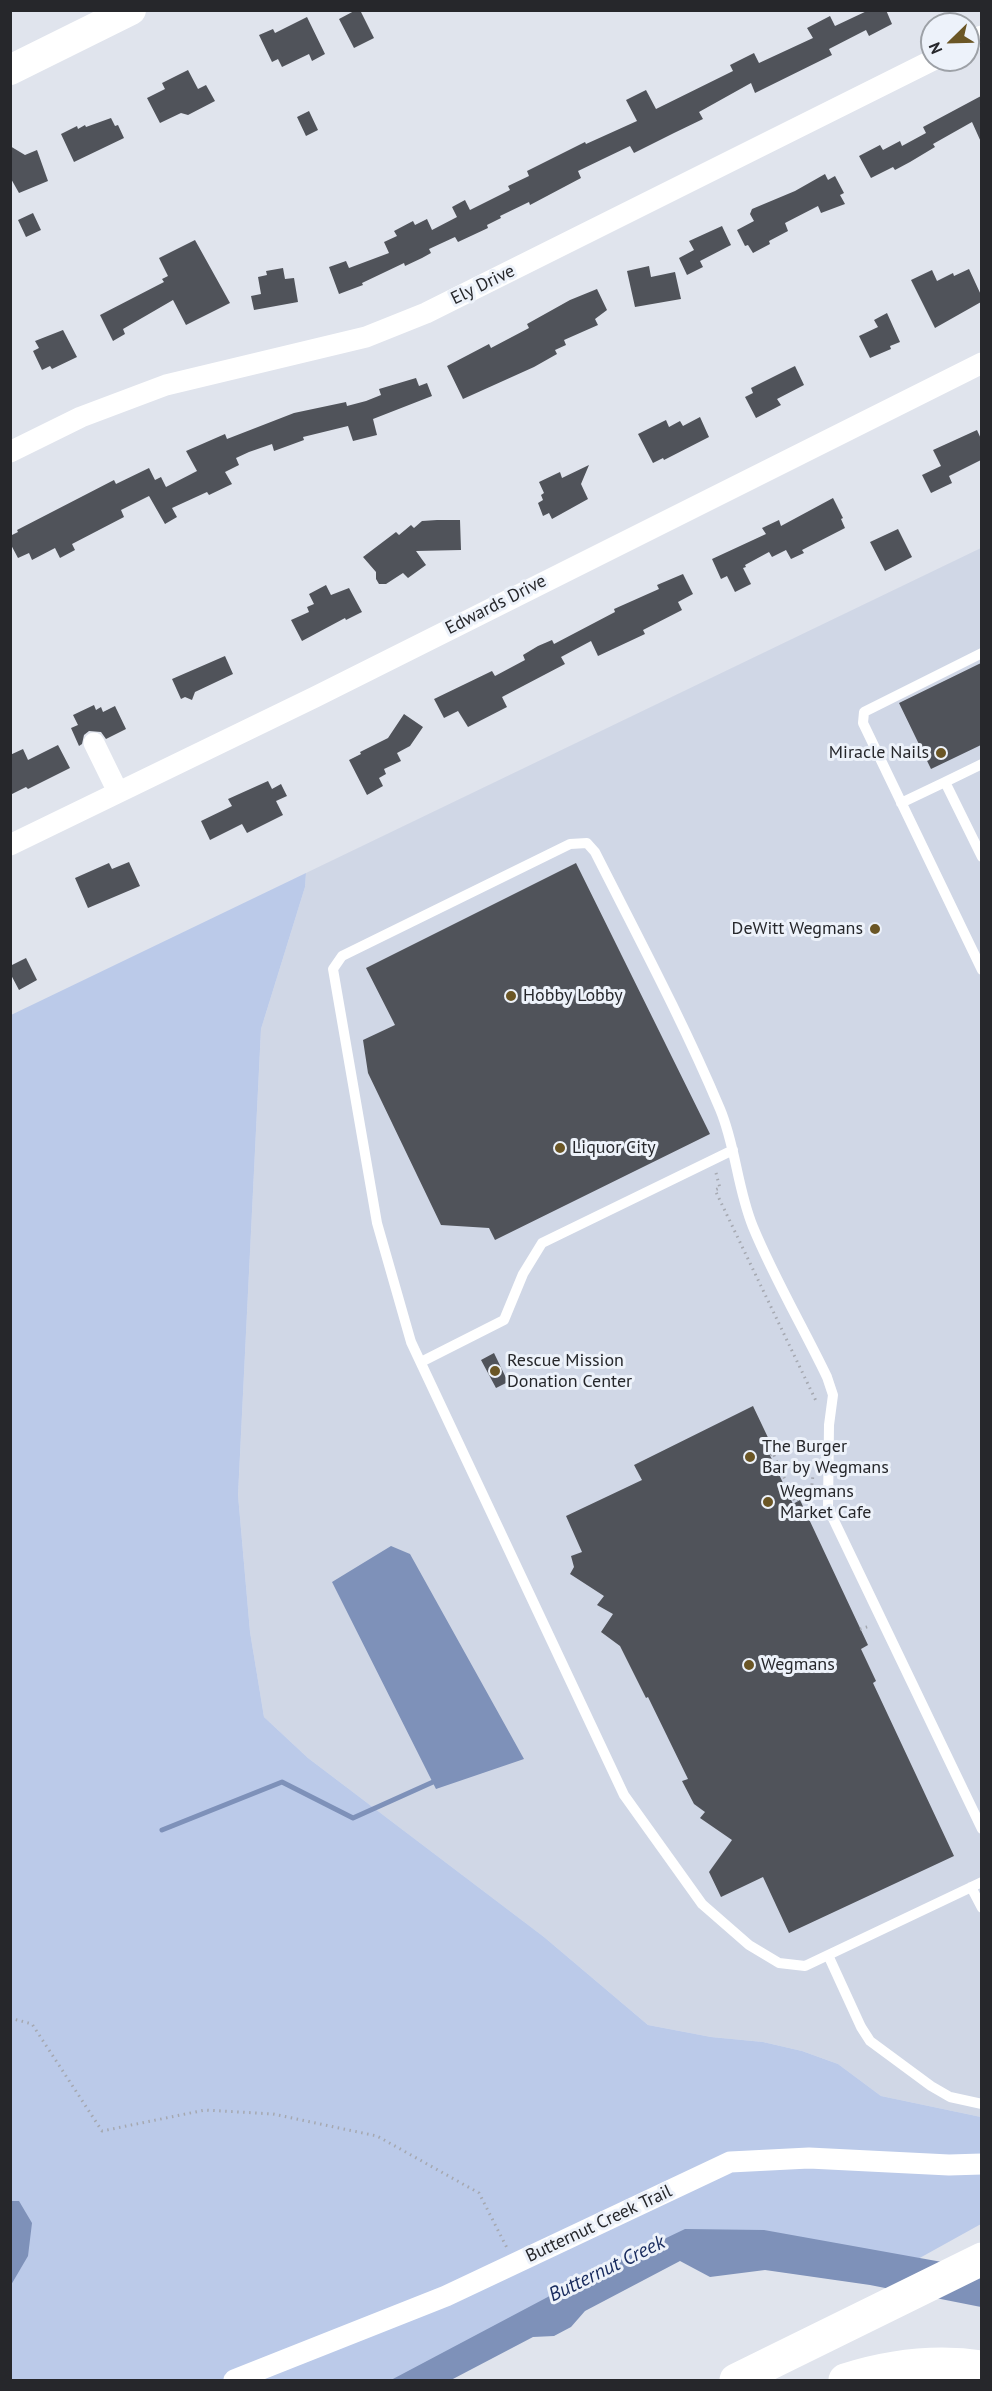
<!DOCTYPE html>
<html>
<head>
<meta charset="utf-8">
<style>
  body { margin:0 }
  #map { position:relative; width:992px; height:2391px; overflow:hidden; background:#e0e4ed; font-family:"PT Sans",sans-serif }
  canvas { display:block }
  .frame { position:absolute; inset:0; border:12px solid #26272b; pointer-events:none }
  .north { position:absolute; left:920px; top:12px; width:60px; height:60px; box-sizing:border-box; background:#edf2fa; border:2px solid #9da1a7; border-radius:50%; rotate:247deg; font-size:16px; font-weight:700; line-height:24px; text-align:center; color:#26272b }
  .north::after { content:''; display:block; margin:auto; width:21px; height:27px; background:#6b5625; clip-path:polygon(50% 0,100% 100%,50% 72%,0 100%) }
</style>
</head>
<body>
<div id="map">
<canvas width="992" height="2391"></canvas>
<div class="frame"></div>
<div class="north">N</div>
</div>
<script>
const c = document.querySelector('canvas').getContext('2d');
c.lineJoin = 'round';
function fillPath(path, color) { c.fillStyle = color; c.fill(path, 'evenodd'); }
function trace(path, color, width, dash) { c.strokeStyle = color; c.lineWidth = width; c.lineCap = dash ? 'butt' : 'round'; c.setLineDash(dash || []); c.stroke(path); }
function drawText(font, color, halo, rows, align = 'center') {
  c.font = font + ' "PT Sans",sans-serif'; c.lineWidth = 6; c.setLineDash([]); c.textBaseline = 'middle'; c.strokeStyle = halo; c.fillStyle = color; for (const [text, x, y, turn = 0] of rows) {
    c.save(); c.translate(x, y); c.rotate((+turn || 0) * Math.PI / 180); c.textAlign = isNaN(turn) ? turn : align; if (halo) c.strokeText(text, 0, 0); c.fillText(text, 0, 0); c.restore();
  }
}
const built = new Path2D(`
  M981,548V2117L881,2096L838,2064L802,2051L763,2042L711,2037L648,2025L544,1937L308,1758L264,1717L250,1632L238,1495L261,1029L305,887L306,873Z`);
const green = new Path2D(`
  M306,873L305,887L261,1029L238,1495L250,1632L264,1717L308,1758L544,1937L648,2025L711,2037L763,2042L802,2051L838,2064L881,2096L981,2117V2224L889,2275L663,2254L420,2380H11V1015Z`);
const water = new Path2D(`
  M391,1546L410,1554L524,1759L436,1789L332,1582Z
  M11,2201H19L32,2223L28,2256L11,2285Z
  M685,2229L764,2230L981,2269V2307L870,2285L765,2270L710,2277L680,2261L585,2311L571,2327L554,2336L533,2337L451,2380H391L595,2272Z`);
const stream = new Path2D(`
  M162,1830L282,1782L353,1818L433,1782`);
const building = new Path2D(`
  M356,10H360L374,38L354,48L339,19Z
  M869,10H886L892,24L869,36L866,30L829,49L832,55L755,93L751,83L699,112L703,119L674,133L634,153L630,146L578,171L581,178L530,205L529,202L500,216L501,218L487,225L488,228L458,242L455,237L429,249L431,253L422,258L405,266L404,263L362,283L363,285L339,294L329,267L346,261L349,268L389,253L384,242L397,236L394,231L413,221L415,225L427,219L432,230L457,217L452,207L465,200L470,210L510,190L508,186L529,176L527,171L585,142L586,144L637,121L626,100L646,90L656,109L733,71L730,65L754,53L759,63L813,38L807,28L830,16L835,26Z
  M307,17L325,54L312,61L309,54L282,67L278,59L272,62L259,35L273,29L275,33Z
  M188,70L198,89L206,85L215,101L188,115L181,113L160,123L147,98L165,89L162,83Z
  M981,96V142L972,122L933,144L935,147L910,162L895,170L893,167L871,178L859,156L880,145L883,150L900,141L902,146L926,133L923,127Z
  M309,111L318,130L306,136L297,117Z
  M111,118L115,126L118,125L124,138L74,162L61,134L77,126L78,129L85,125L86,127Z
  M10,146L25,155L37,150L48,181L19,193L10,177Z
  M825,174L828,180L835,176L844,193L840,195L845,204L821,213L818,206L785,223L788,231L769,241L770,244L753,253L748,245L745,246L737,230L754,221L750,214L752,209L795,191Z
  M33,213L41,230L26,237L18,220Z
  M722,226L731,245L700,261L703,267L687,275L679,258L694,250L689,241Z
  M195,240L230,303L186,325L173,300L123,329L125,334L113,341L100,315L164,282L162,279L168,276L159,258Z
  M649,266L651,277L675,272L681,299L635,307L627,271Z
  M283,268L285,279L294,278L298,302L254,310L251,296L261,294L258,277L267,275L266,271Z
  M969,269L981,295V302L935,328L911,280L932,270L937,281L953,273L954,276Z
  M597,289L607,310L595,319L598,325L564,340L566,345L555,350L557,354L534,367L463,399L447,366L489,344L491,348L529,328L527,324L570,300Z
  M887,313L900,342L890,346L891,349L870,358L859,336L878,327L874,320Z
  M63,330L77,357L52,369L50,366L42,370L33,351L39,348L35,341Z
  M795,366L804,385L777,399L781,405L756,418L745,397L753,393L751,388Z
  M416,378L419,386L427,383L432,396L373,419L377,435L353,441L348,426L303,437L304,440L274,451L272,444L249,452L236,458L239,465L225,472L232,484L209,495L207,492L172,508L177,517L165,524L149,496L121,510L124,517L72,544L75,550L60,558L55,548L32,560L29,553L18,558L10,543V536L18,532L17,530L114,480L116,484L149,468L155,480L161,477L166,487L197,471L186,451L225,434L227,439L294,413L346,402L347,406L366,401L381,395L379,389Z
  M700,417L709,437L664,460L663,458L653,463L638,434L666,420L669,427L680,421L683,426Z
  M977,430L981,439V460L949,476L952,483L931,493L922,475L941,466L933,450Z
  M589,465L581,484L588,499L552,519L549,513L543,516L538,503L543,500L541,495L544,493L539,482L560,472L562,478Z
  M833,498L843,518L841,519L845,528L802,550L804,553L791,559L786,550L772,557L769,552L745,565L746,567L743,568L751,584L735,592L727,576L721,579L712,559L766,534L762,528L779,520L781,526Z
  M437,520H460L461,550L416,551L426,565L408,578L403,573L386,584H379L376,579V572L363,557L396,532L399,535L411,525L414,528L422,521Z
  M898,529L912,557L885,571L870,542Z
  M683,574L693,594L678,602L682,610L643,630L645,634L598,656L591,641L561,657L565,664L502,697L507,707L468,727L458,711L444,718L434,699L492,671L495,676L525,660L523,655L538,646L552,640L554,644L615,612L614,609L659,589L657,585Z
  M326,585L331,595L349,588L362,612L346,620L345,618L302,641L291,620L309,612L307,607L314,604L309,594Z
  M225,656L233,674L195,692L192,700L185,697L181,699L172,679Z
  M981,663V745L931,769L899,703Z
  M94,705L96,710L101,707L103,712L115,706L126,729L106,739L101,732L89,731L84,735L82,744L79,746L71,728L78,725L73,715Z
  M404,714L423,727L410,746L397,753L401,761L384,769L386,774L379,778L383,786L367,795L349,760L361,754L360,752L388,738Z
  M58,745L70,768L28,789L26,787L10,795V755L23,749L28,760Z
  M268,781L272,789L281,784L287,796L276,801L283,815L247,833L242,824L210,840L201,821L232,806L228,799Z
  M129,862L140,886L88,908L75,878L109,863L112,869Z
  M576,863L710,1134L495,1240L489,1228L441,1225L368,1073L363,1040L395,1025L366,968Z
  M26,958L37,980L19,990L10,973V966Z
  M494,1353L508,1382L496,1388L481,1360Z
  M753,1406L772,1446L767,1449L793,1504L800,1500L868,1645L861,1649L876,1681L873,1683L954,1856L789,1933L763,1877L721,1897L709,1872L732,1840L700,1818L705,1812L694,1804L682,1781L688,1779L648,1697L646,1698L620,1646L601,1632L613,1614L597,1605L604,1596L570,1574L574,1567L571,1556L582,1552L566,1516L642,1480L634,1465Z`);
const path = new Path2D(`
  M716,1173L720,1188L715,1190L817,1403
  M770,1455L773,1453L795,1502L800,1496L811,1492L813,1475
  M860,1629L870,1626
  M10,2018L32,2024L102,2131L205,2110L273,2114L377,2136L479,2193L507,2248`);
const lane = new Path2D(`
  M982,653L864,712L863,723L982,970
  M945,782L982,764
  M901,803L945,782L982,857
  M421,1362L504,1320L523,1274L542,1243L733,1150
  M982,1829L828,1508L829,1425L833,1395L827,1377C803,1327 774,1278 753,1227C737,1188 736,1147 720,1109C683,1021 638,937 595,852L587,843L570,844L342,956L333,969L377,1223L411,1342L624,1795L702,1904L749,1945L779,1963L805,1966L982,1882
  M971,1887L982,1908
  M828,1955L861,2027L870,2041L931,2086L950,2097L982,2104`);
const street = new Path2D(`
  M968,42L982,36
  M10,452L81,417L166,385L366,337L426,313L933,60
  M94,743L118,792
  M10,845L315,697L982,363
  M234,2380L446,2296L730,2162L809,2158L949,2165L982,2164`);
const secondary = new Path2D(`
  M10,70L131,10`);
const highway = new Path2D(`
  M736,2380L982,2259
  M845,2380C889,2366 935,2360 982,2367`);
const markers = [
  [941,753,6,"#6b5625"],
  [875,929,6,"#6b5625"],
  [511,996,6,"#6b5625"],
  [560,1148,6,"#6b5625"],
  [495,1371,6,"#6b5625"],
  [750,1457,6,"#6b5625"],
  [768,1502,6,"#6b5625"],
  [749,1665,6,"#6b5625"]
];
const streetNames = [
  ["Ely Drive",483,285,-26],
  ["Edwards Drive",496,605,-27],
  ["Butternut Creek Trail",599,2224,-25]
];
const poiNames = [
  ["Miracle Nails",929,753,"right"],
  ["DeWitt Wegmans",863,929,"right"],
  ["Hobby Lobby",523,996],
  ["Liquor City",572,1148],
  ["Rescue Mission",507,1361],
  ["Donation Center",507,1382],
  ["The Burger",762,1447],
  ["Bar by Wegmans",762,1468],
  ["Wegmans",780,1492],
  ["Market Cafe",780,1513],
  ["Wegmans",761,1665]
];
const waterNames = [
  ["Butternut Creek",607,2269,-26]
];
fillPath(built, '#d0d7e6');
fillPath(green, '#bbcae9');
fillPath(water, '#7e91b9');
trace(stream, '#7e91b9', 5);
fillPath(building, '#50535a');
trace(path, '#a5a8b0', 3, [1.5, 4.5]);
trace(lane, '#fff', 10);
trace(street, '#fff', 21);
trace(secondary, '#fff', 30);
trace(highway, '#fff', 33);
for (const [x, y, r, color] of markers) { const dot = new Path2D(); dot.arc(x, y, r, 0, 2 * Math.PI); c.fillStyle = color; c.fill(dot); trace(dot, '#edf2fa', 2); }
drawText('18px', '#26272b', '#edf2fa', streetNames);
drawText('18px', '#26272b', '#edf2fa', poiNames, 'left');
drawText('italic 20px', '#172a5d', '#edf2fa', waterNames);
</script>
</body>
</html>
